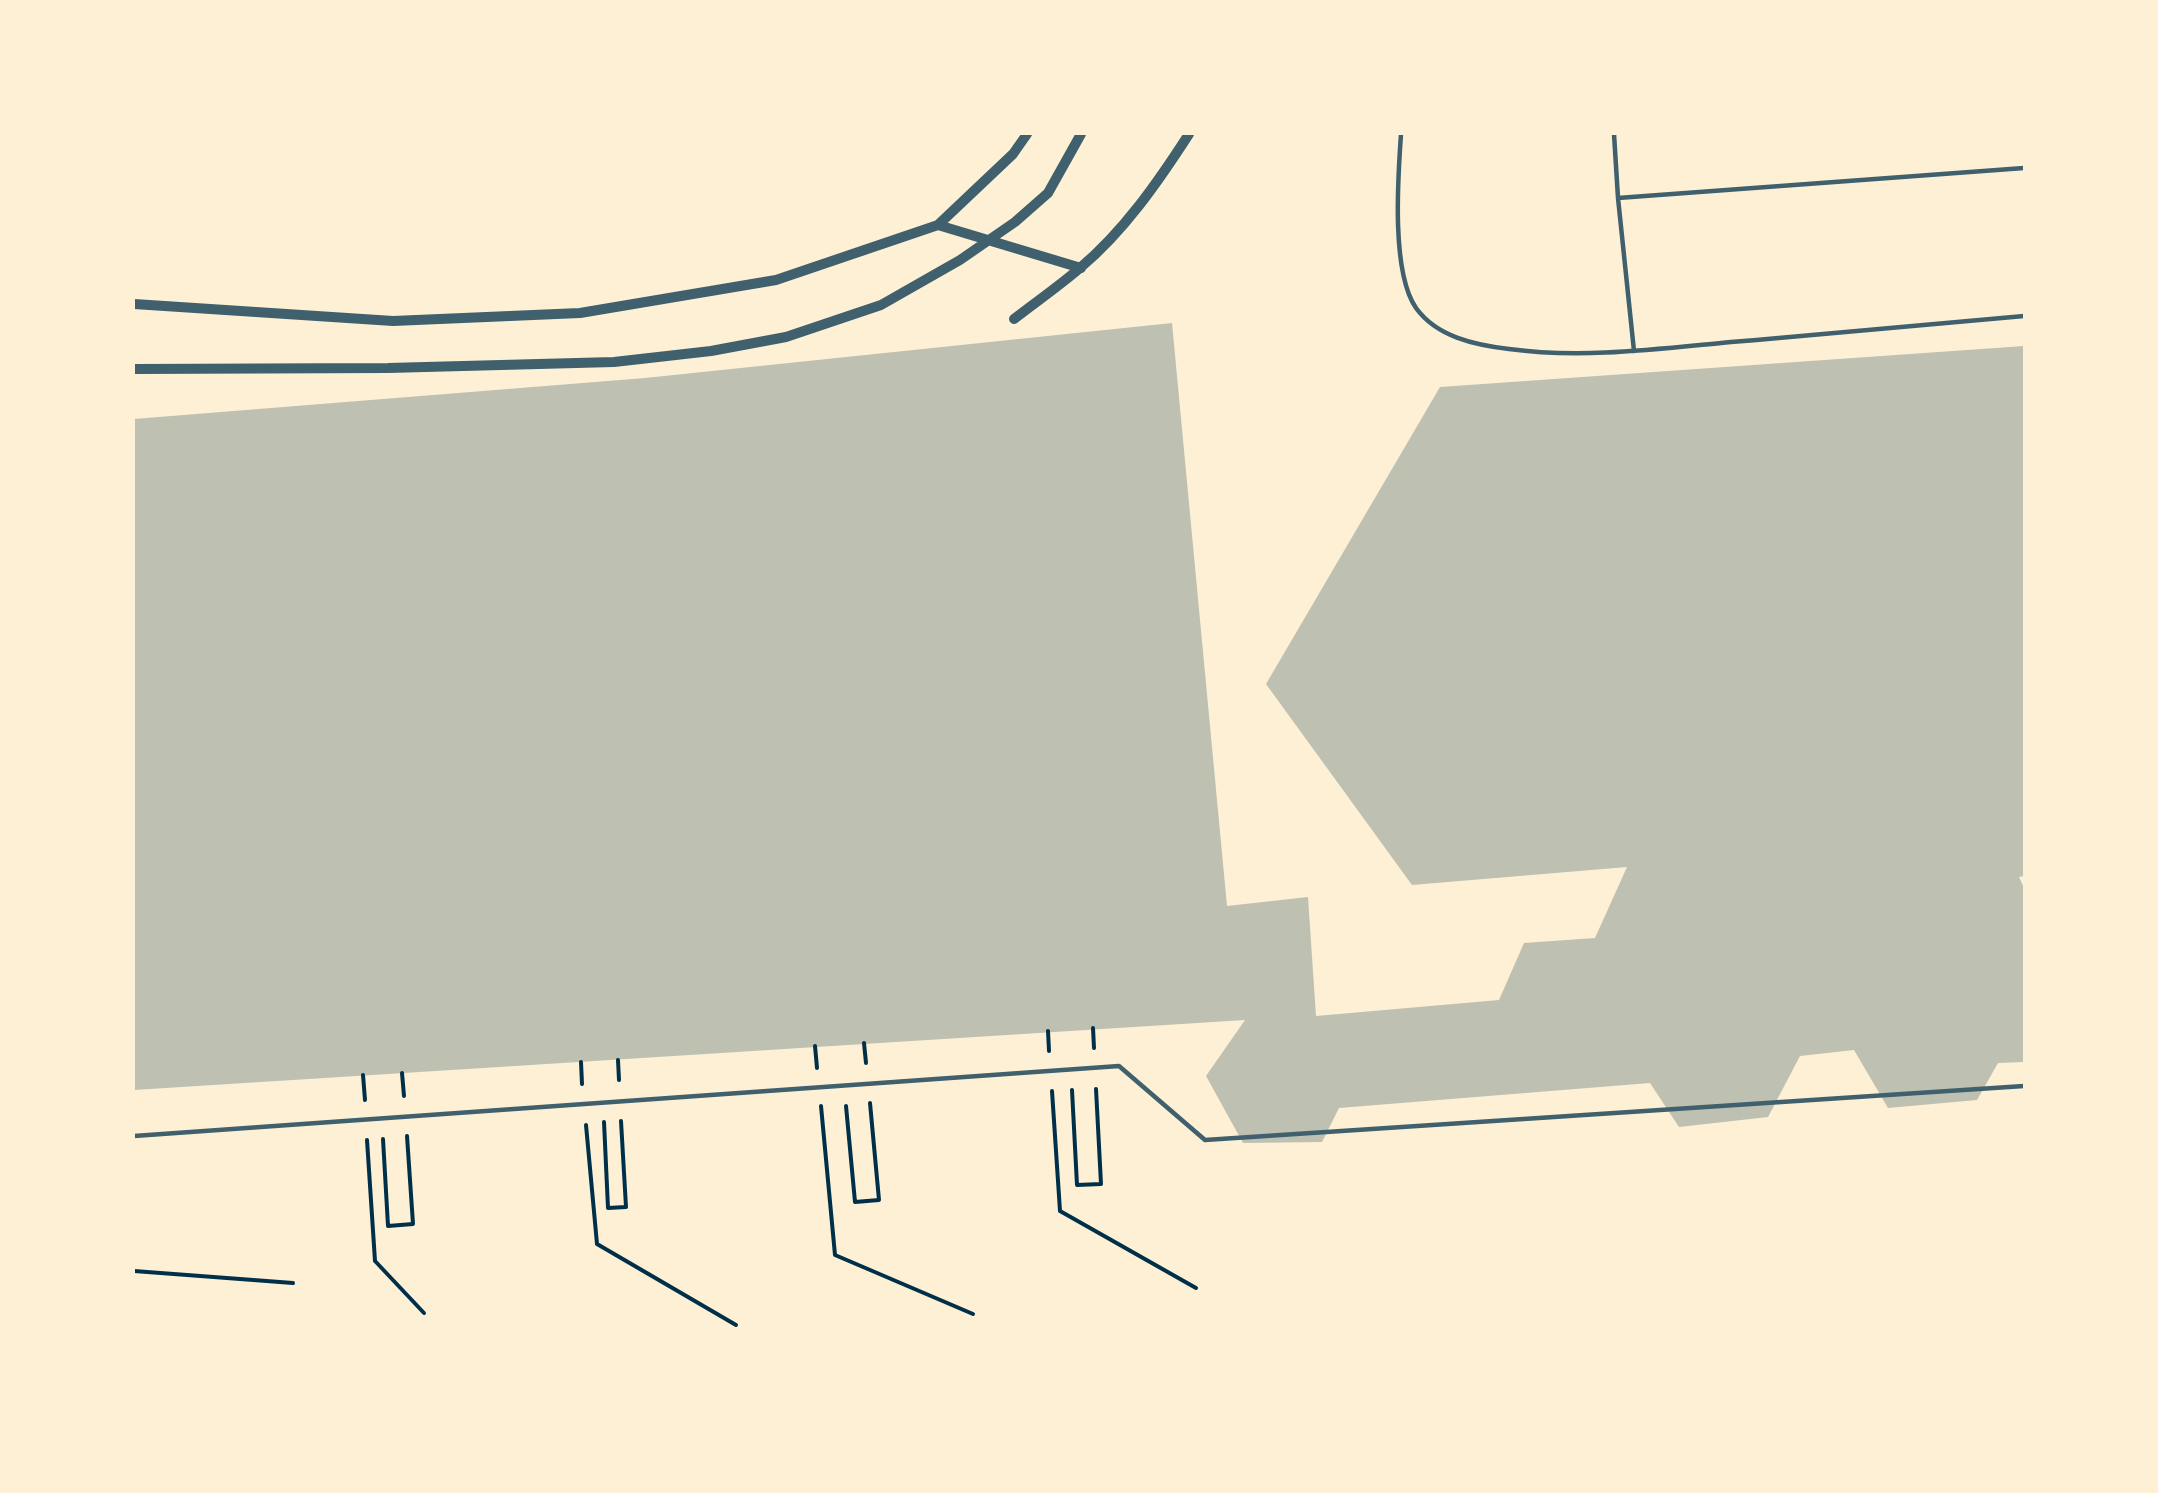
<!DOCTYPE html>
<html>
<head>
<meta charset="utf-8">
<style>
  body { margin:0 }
  #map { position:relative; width:2158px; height:1493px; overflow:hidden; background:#fdf0d5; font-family:Ubuntu,sans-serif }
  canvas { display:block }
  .frame { position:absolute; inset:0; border:135px solid #fdf0d5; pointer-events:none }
</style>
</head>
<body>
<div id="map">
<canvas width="2158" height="1493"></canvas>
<div class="frame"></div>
</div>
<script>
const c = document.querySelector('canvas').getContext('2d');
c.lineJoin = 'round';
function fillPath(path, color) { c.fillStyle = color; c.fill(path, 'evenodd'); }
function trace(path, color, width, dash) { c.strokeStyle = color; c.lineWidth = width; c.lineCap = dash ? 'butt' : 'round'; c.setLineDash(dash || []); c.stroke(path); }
const building = new Path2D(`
  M1172,323L1227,906L1308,897L1316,1016L1499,1000L1524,943L1595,938L1627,867L1412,885L1266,684L1440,387L2024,346V876L2019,877L2024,888V1062L1998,1063L1977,1100L1888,1108L1854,1050L1800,1056L1768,1117L1679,1127L1650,1083L1339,1108L1322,1142L1243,1143L1206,1076L1245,1020L134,1090V419L645,378Z`);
const path = new Path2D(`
  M1093,1028L1094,1048
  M1048,1031L1049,1051
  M864,1043L866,1063
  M815,1046L817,1068
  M618,1060L619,1080
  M581,1062L582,1084
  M402,1073L404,1096
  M363,1075L365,1100
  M1072,1090L1077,1185L1101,1184L1096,1089
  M1052,1091L1060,1211L1196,1288
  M821,1106L835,1255L973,1314
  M846,1106L855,1202L879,1200L870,1103
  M604,1122L608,1208L626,1207L621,1121
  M586,1125L597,1244L736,1325
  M383,1139L388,1226L413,1224L407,1136
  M367,1140L375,1261L424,1313
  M134,1271L293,1283`);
const service = new Path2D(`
  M1401,134C1398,177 1391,272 1416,308C1437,337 1475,345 1509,349C1582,359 1657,349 1731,342C1829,334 1927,325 2024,316
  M1614,134L1618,198L2024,168
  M1618,198L1634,351
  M134,1136L1119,1066L1205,1140L2024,1086`);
const tertiary = new Path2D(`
  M938,225L1081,268
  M134,304L393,321L580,313L776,280L938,225L1013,154L1027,134
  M1014,319C1036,302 1059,286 1080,268C1124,231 1158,182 1189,134
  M134,369L388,368L614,362L711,351L786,337L881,305L960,260L1015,222L1048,193L1081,134`);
fillPath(building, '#bec0b2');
trace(path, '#003049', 4);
trace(service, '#3f606c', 4.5);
trace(tertiary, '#3f606c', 10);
</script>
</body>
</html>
